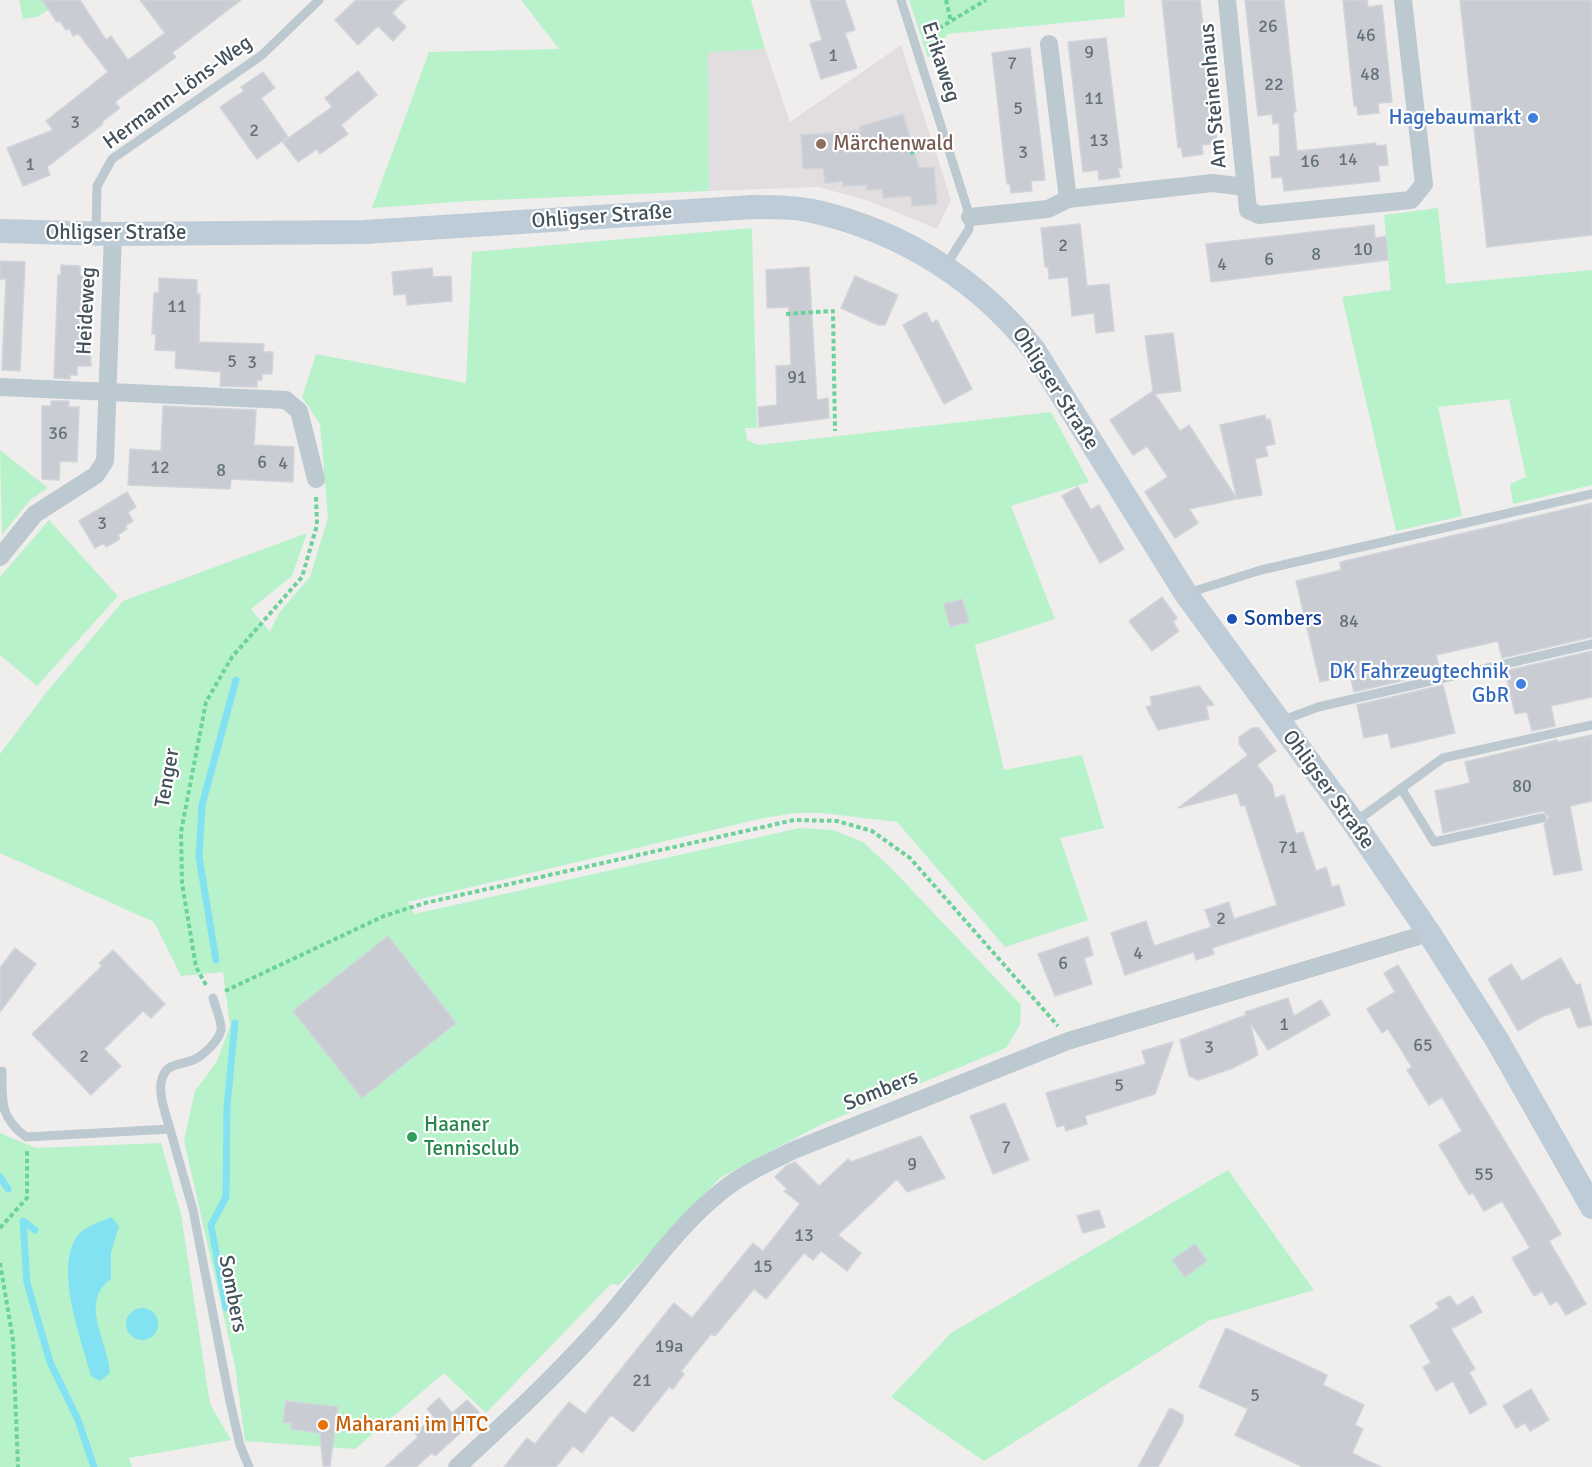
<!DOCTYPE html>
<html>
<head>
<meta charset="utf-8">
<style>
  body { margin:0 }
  canvas { display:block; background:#f0eded }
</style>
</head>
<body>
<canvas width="1592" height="1467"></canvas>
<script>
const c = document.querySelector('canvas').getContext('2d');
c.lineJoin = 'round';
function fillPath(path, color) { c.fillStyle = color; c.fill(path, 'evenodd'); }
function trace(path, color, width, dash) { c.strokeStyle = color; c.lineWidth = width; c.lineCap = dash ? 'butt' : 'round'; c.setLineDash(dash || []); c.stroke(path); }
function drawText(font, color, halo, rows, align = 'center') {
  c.font = font + ' Signika,sans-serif'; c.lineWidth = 4.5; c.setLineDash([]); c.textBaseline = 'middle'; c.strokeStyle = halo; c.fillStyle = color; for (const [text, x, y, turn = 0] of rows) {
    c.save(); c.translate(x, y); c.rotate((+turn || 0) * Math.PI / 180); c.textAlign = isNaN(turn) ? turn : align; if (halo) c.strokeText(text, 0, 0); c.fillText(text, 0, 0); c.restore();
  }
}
const education = new Path2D(`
  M901,45L951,200L937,229L869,201L818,187L709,191L708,52L765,49L790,122Z`);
const green = new Path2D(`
  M19,0H65L37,17L23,19Z
  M521,0H751L765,49L708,52L709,191L468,201L372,208L429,52L559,49Z
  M909,0H1124L1125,17L948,34L928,58Z
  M1438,208L1446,284L1592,270V485L1513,504L1510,484L1526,477L1509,399L1438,407L1462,516L1396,531L1342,297L1391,290L1384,215Z
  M752,228L757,428H745L747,440L758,445L1051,412L1089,482L1011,506L1055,619L975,645L1004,770L1082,755L1104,828L1060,838L1088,920L1005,947L897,822L822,813H795L759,819L408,902L414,914L800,828L833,830L863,842L891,868L1021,1005L1020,1025L1006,1048L820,1125L720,1178L619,1285L611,1284L486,1413L444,1373L355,1449L245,1441L235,1366L184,1141L195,1091L217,1061L230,1026L223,972L181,976L154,922L0,853V754L46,693L123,601L307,533L292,576L251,609L270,632L279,613L310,577L328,518L320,424L302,397L316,354L466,383L472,252Z
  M0,450L48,488L31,499L2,535Z
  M49,520L118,596L37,686L0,655V577Z
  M0,1133L36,1148L161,1143L181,1214L210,1404L231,1440L129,1458L132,1467H0Z
  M1228,1170L1314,1290L1208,1321L984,1461L891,1397L951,1333Z`);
const water = new Path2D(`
  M111,1217L119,1226L111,1253V1279C78,1302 109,1343 110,1373L100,1381L91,1376C82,1340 53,1268 78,1235C86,1226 100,1222 111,1217Z
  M126 1324a16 16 0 1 1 32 0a16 16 0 1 1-32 0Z`);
const stream = new Path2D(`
  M216,960L199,857L202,805L236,680
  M0,1177L8,1189
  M23,1221L27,1283L50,1362L78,1420L94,1467
  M23,1221L35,1230
  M226,1308L211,1225L226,1197L227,1106L235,1023`);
const building = new Path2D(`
  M42,0H80L106,40L111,36L128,60L165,33L140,0H241L172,53L176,57L115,102L120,108L102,122L103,124L47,167L50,175L23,186L7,148L53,130L46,121L108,72L78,33L73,36L69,28L66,30L60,21L57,22Z
  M356,0H405L392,13L406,27L393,41L378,26L358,45L335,20Z
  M810,0H845L855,30L845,33L857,68L821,79L810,44L822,40Z
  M1162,0H1200L1217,143L1202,145L1203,154L1183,157L1181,147L1178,148Z
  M1245,0H1284L1296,112H1293L1297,151L1376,143V146L1386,145L1388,165L1378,166L1380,181L1284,191L1282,177L1272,178L1270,157L1280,156L1279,123L1273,124L1272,114L1258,116Z
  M1343,0H1367L1368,7L1382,5L1392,102L1378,103L1379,113L1358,115L1357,106H1354Z
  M1460,0H1592V235L1487,247Z
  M1106,38L1122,168H1118L1120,177L1099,180L1098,170L1083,172L1068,42Z
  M1030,48L1045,180L1031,181L1032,191L1011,193L1010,184H1007L992,53Z
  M358,71L377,95L341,125L348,134L320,154L317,149L298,162L283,142L332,107L325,98Z
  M263,72L275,88L261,98L288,137L257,159L220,107L244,91L241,87Z
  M903,114L919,168L934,167L937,204L912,206L911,196L883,198L882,189L867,190V185L843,186V181L825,183L823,168L803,169L801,135L861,131L859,127Z
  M1080,224L1087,286L1109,284L1114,331L1096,333L1094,313L1072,316L1068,277L1049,279L1048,267H1045L1041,228Z
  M1374,225L1375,238L1386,236L1388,260L1211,282L1206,244Z
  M0,261L25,262L20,371L2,370L6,279H0Z
  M61,265L80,266V276H94L90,330L91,366H77V375H70V379L54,378L58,275H61Z
  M809,267L817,400L828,398L829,418L759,427L758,407L777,405L776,366L791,365L789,307L767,308L766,270Z
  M432,268L433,277L451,276L452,301L407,305L406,294L394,295L392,272Z
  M855,276L898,295L885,325H878L841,308Z
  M159,278L197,280V294H200L199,342L264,344L263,352H273L272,374H262V380H257V387L220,386L221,372L175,368L176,351L155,350L156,334H152L154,293H159Z
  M926,312L932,323L937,320L972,389L944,404L903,325Z
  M1173,333L1181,391L1155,394L1180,431L1189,425L1237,499L1189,509L1198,523L1175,538L1145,492L1168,477L1147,446L1133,455L1110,420L1153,391L1145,336Z
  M51,401H69L68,407H79L77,462L60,461L59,480L42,479V406H51Z
  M163,406L256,410L254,445L294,447L293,482L231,479L230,489L128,485L130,449L161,451Z
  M1265,415L1266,420L1270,419L1275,444L1265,446L1268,456L1255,459L1262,495L1237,499L1220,425Z
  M1078,487L1091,510L1099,505L1124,549L1100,563L1062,496Z
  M127,492L136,507L128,512L133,521L125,526L127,529L118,535L120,539L106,547L104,543L95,548L79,521Z
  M1592,503V637L1502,658L1498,641L1436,655L1440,672L1354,692L1350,675L1320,682L1296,581L1341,570L1340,562Z
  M1162,597L1177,618L1173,622L1179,631L1152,651L1129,621Z
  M962,599L969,622L950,627L944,604Z
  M1592,651V697L1551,706L1555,726L1532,731L1527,712L1515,714L1505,671Z
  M1443,685L1455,733L1391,748L1388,733L1364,738L1357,705Z
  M1199,686L1214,705L1206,706L1209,719L1158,730L1146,707L1152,705L1150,697Z
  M1252,728H1259L1276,751L1257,765L1272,785L1275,798L1284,795L1296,834L1303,832L1316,871L1326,867L1332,887L1339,885L1345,905L1212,948L1214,954L1196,960L1194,952L1125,975L1111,933L1146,921L1154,946L1211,927L1205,910L1229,902L1234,919L1277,905L1245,805L1241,806L1237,793L1178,808L1248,755L1239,744V737Z
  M1592,735V801L1570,806L1582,870L1554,875L1544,824L1549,817L1543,811L1443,833L1435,791L1470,783L1465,762L1557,740L1558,742Z
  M388,936L456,1023L362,1098L293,1011Z
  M1088,937L1093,955L1084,958L1092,984L1055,996L1038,954Z
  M15,948L36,964L0,1012V968Z
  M113,950L165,1004L151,1018L143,1011L104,1049L121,1066L91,1095L32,1034L102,966L99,963Z
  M1561,958L1576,985L1580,984L1592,1025L1578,1028L1570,1007L1541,1017L1518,1031L1488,979L1511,964L1522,981Z
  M1398,965L1561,1234L1549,1241L1586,1304L1566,1315L1557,1301L1550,1305L1542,1291L1534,1296L1512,1258L1530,1248L1502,1201L1484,1211L1473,1193L1469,1195L1439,1145L1462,1131L1442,1097L1429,1105L1407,1070L1412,1067L1388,1029L1382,1033L1367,1009L1395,992L1384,973Z
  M1288,998L1294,1016L1321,1000L1330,1015L1268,1050L1250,1022L1258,1055L1233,1068L1198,1080L1189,1076L1180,1040L1246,1015L1245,1012Z
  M1173,1042L1155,1094L1085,1116L1087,1124L1066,1131L1064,1125L1057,1127L1046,1093L1146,1064L1142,1051Z
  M1005,1103L1029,1160L993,1174L970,1116Z
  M921,1136L945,1178L907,1192L897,1179L838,1235L861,1253L847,1271L821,1251L813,1260L804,1253L766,1299L754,1289L715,1336L711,1334L681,1371L684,1374L673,1389L669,1387L633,1432L611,1415L582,1453L573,1446L556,1467H504L527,1438L535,1444L569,1402L585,1414L674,1303L692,1318L753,1243L763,1251L800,1204L784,1191L787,1189L775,1177L786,1166L795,1162L819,1186L848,1159L851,1162Z
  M1099,1210L1105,1227L1083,1233L1077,1216Z
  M1195,1244L1207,1261L1185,1277L1172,1260Z
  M1450,1296L1457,1306L1473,1296L1482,1312L1451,1329L1475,1369L1469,1372L1487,1404L1470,1414L1453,1381L1436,1391L1423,1367L1431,1363L1410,1326L1439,1308L1436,1303Z
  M1226,1328L1327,1375L1323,1385L1364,1405L1355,1425L1363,1429L1352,1453L1381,1467H1303L1235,1435L1248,1409L1199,1387Z
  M1531,1389L1549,1420L1530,1431L1525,1423L1516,1428L1503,1406Z
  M439,1398L452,1413L467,1400L479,1412L464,1426L466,1428L435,1456L432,1453L416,1467H385L418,1437L415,1433L434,1417L427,1409Z
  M286,1401L338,1407L330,1466H323L320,1433L291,1429V1423L283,1422Z
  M1170,1408L1183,1415V1422L1158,1467H1138Z`);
const path = new Path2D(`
  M946,0L951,22
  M926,36L986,0
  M910,153L932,146
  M786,314L833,311L835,431
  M206,985L196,967L182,883L181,832L206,702L232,657L302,577L317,525L316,497
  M225,991L384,916L425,903L794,820L837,821L872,831L910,858L1058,1026
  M0,1228L27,1198V1149
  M0,1263L13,1340L18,1467`);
const lane = new Path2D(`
  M901,0L970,217L969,229L945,267
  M96,231L97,186L112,159L262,55L319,0
  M1188,593L1261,570L1592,494
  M1281,721L1318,707L1592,644
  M1401,788L1434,842L1542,818
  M1355,822L1443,758L1592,725
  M2,1071C2,1103 0,1117 26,1137L170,1129C166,1115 159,1097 161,1083C165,1062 178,1066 193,1060C203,1056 219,1041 221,1030C222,1021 215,1007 213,998
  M170,1129L193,1210L229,1397L240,1445L249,1467`);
const street = new Path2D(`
  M1227,0L1248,210L1259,215L1411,200L1424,184L1403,0
  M1049,44L1068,199
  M970,217L1048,209L1068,199L1213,183L1245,187
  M0,387L286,400L299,411L316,479
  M0,557L35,514L96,475L105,461L113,234
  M457,1467C507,1421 558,1374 603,1323C642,1279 676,1227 723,1190C744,1173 770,1162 794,1150L1068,1041L1429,933`);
const secondary = new Path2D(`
  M0,231L113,234L365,232L753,207C774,207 797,207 817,212C903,232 980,281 1034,350L1186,594L1354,823L1429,933L1497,1040L1592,1207`);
const markers = [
  [1533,118,6,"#3f7fe0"],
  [821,144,6,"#8d6e63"],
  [1232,619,6,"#1a4fb4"],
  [1521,684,6,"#3f7fe0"],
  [412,1137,6,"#2e9e5b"],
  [323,1425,6,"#e8710a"]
];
const numberNames = [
  ["26",1268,27],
  ["46",1366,36],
  ["9",1089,53],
  ["1",833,56],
  ["7",1012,64],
  ["48",1370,75],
  ["22",1274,85],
  ["11",1094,99],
  ["5",1018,109],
  ["3",75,123],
  ["2",254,131],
  ["13",1099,141],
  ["3",1023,153],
  ["14",1348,160],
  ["16",1310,162],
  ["1",30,165],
  ["2",1063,246],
  ["10",1363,250],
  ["8",1316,255],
  ["6",1269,260],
  ["4",1222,265],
  ["11",177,307],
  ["5",232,362],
  ["3",252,363],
  ["91",797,378],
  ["36",58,434],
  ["6",262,463],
  ["4",283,464],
  ["12",160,468],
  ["8",221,471],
  ["3",102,524],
  ["84",1349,622],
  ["80",1522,787],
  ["71",1288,848],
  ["2",1221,919],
  ["4",1138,954],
  ["6",1063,964],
  ["1",1284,1025],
  ["65",1423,1046],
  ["3",1209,1048],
  ["2",84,1057],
  ["5",1119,1086],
  ["7",1006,1148],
  ["9",912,1165],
  ["55",1484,1175],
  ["13",804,1236],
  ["15",763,1267],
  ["19a",669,1347],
  ["21",642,1381],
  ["5",1255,1396]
];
const streetNames = [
  ["Erikaweg",940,62,72],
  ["Hermann-Löns-Weg",178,93,-36],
  ["Am Steinenhaus",1214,96,-95],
  ["Ohligser Straße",602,217,-4],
  ["Ohligser Straße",116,233],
  ["Heideweg",87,311,-87],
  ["Ohligser Straße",1055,389,57],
  ["Tenger",168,778,-80],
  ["Ohligser Straße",1328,790,54],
  ["Sombers",881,1091,-22],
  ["Sombers",232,1294,79]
];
const shopNames = [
  ["Hagebaumarkt",1521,118],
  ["DK Fahrzeugtechnik",1509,672],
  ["GbR",1509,696]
];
const educationNames = [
  ["Märchenwald",833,144]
];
const transitNames = [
  ["Sombers",1244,619]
];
const leisureNames = [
  ["Haaner",424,1125],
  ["Tennisclub",424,1149]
];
const foodNames = [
  ["Maharani im HTC",335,1425]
];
fillPath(education, '#e2dedf');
fillPath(green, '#b8f2cb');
fillPath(water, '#82e2f2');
trace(stream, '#82e2f2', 7);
fillPath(building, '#c9cdd3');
trace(building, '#d1d4da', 1.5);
trace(path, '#6dd29a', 4, [4.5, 3]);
trace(lane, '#bdc9d1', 9);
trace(street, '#bdc9d1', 18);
trace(secondary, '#beccd8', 24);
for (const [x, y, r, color] of markers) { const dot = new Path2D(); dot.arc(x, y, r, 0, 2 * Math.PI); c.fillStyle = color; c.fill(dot); trace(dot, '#fff', 2); }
drawText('18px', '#65717a', null, numberNames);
drawText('21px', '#44525c', '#fff', streetNames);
drawText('21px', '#366cbe', '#fff', shopNames, 'right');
drawText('21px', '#785e54', '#fff', educationNames, 'left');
drawText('21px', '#164399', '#fff', transitNames, 'left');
drawText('21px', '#27864d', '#fff', leisureNames, 'left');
drawText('21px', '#c56008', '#fff', foodNames, 'left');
</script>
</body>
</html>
